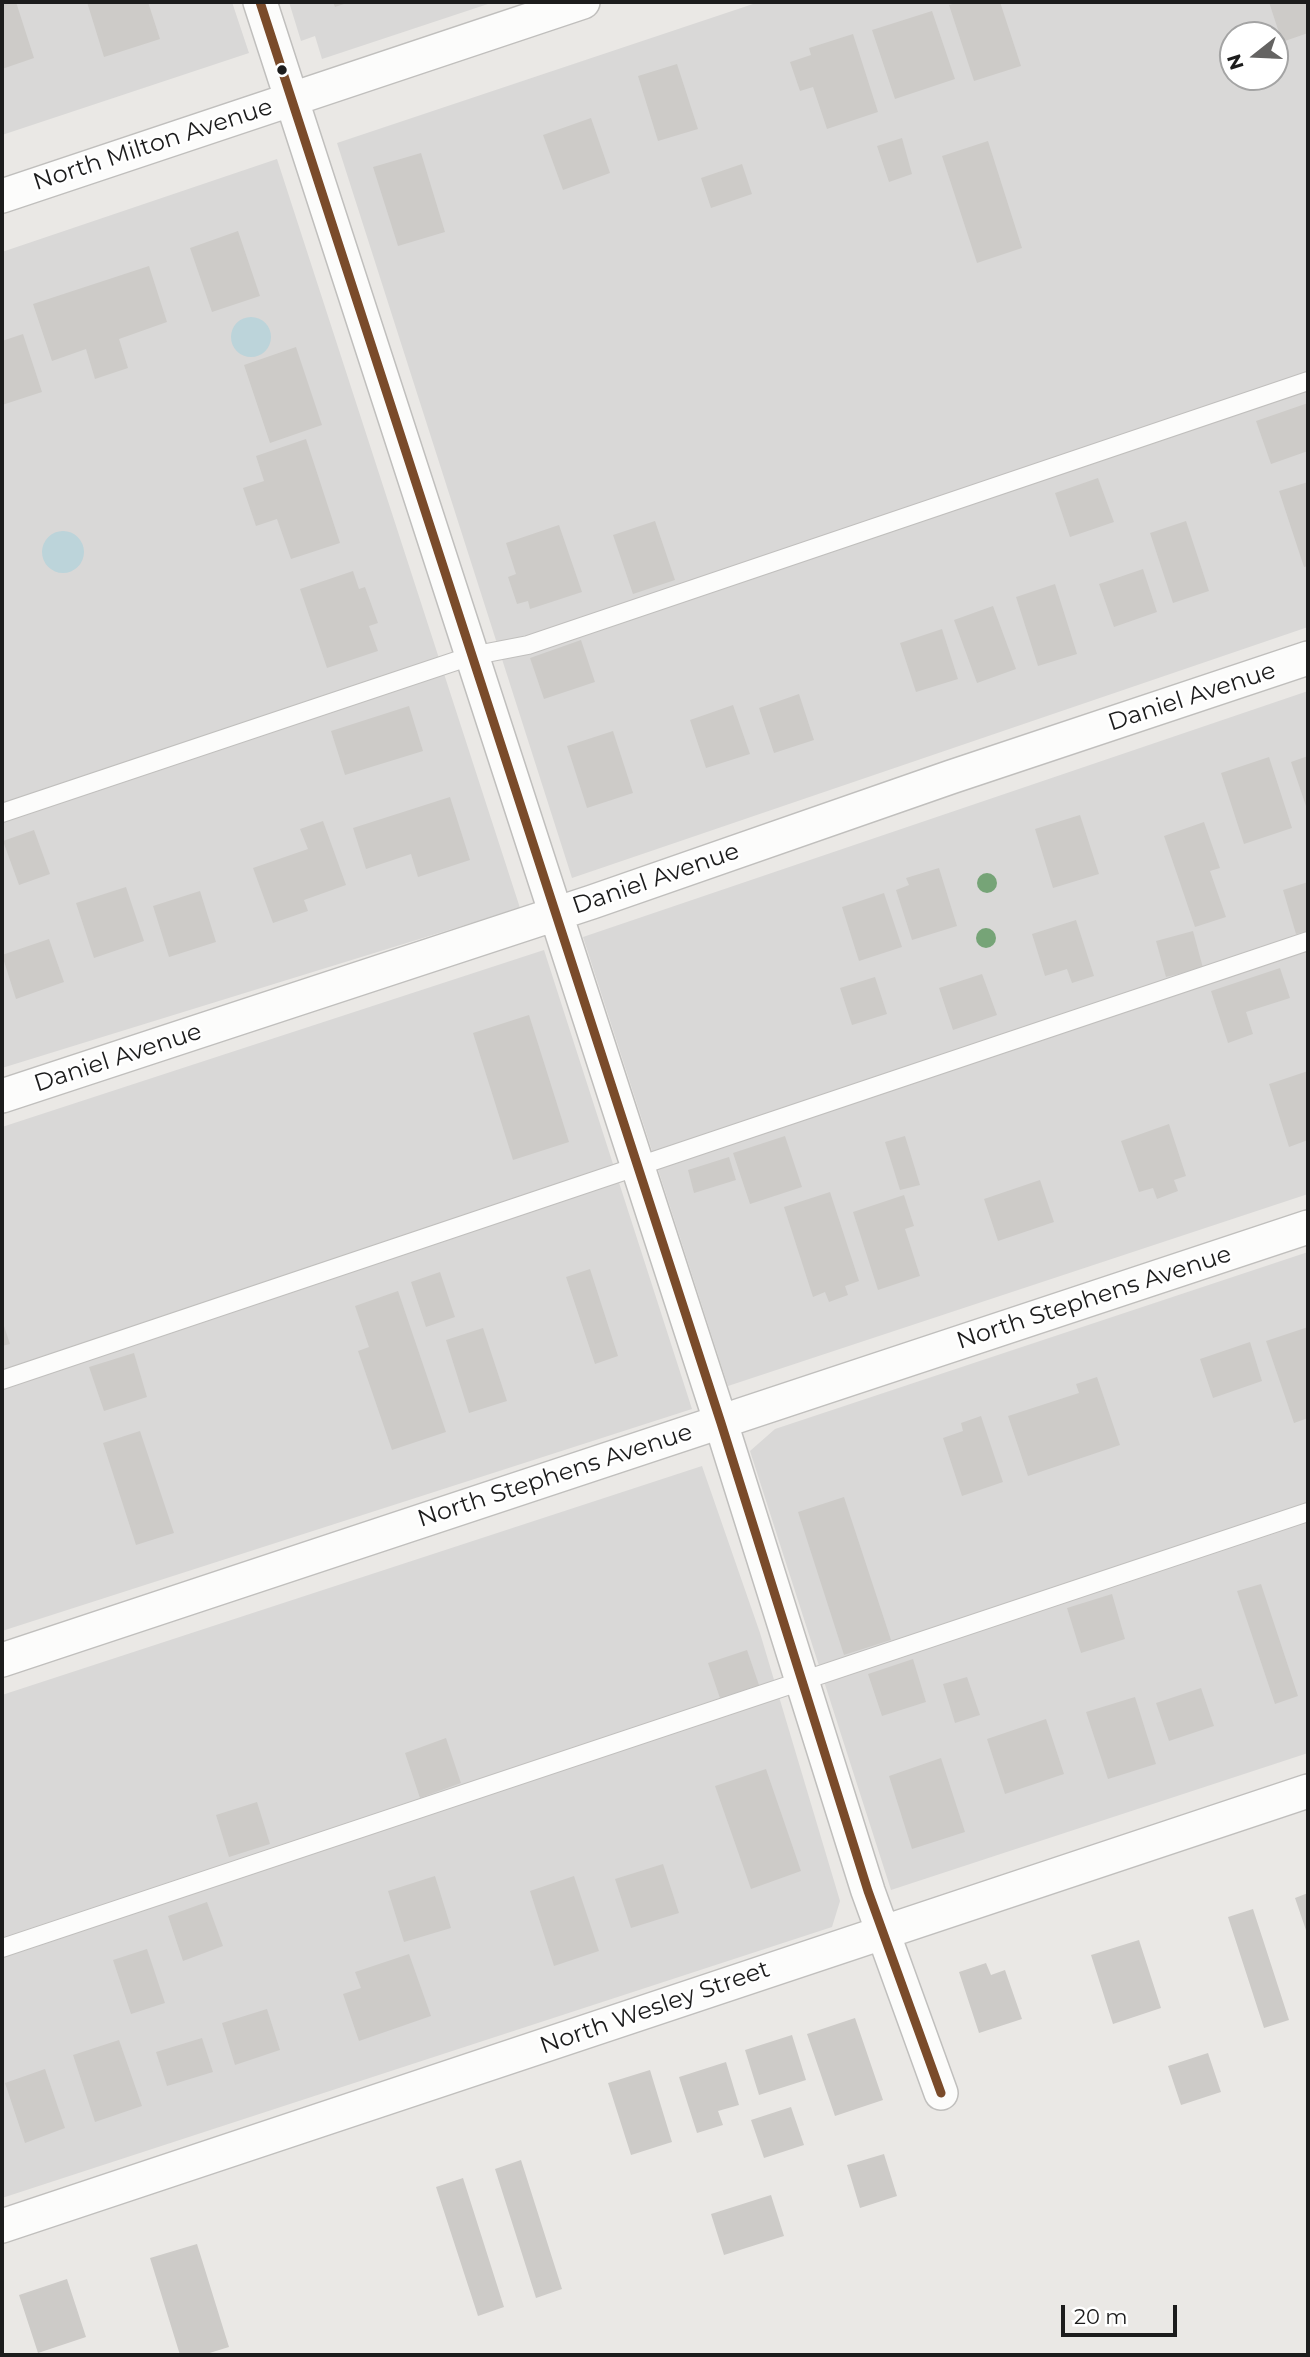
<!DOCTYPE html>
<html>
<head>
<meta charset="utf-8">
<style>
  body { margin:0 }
  #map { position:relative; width:1310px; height:2357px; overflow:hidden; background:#eae8e5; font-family:Montserrat,sans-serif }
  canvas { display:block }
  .frame { position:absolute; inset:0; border:4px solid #1c1c1c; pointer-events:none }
  .north { position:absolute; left:1219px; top:21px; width:70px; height:70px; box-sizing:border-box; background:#fff; border:2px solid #a4a4a4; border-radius:50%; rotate:252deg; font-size:19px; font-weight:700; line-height:28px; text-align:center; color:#1c1c1c }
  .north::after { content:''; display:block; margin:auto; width:24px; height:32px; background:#646362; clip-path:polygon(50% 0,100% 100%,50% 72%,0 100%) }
  .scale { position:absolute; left:1061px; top:2305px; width:116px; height:32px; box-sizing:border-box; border:4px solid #1c1c1c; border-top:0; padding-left:9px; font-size:21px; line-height:24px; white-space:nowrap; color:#1c1c1c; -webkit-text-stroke:5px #fff; paint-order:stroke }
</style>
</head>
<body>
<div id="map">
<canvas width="1310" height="2357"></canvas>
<div class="frame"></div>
<div class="north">N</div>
<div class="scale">20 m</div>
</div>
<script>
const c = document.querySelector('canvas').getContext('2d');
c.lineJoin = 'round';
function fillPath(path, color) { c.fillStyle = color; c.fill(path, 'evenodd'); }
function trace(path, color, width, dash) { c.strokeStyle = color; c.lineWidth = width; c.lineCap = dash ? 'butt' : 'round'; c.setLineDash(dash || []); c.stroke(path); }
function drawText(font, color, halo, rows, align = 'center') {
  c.font = font + ' Montserrat,sans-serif'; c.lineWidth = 5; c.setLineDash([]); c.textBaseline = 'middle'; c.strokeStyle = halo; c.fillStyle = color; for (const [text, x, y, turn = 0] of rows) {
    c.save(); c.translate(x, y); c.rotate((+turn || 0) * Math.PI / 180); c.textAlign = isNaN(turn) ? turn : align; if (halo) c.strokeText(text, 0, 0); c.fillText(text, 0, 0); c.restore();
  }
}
const residential = new Path2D(`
  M2,2H232L249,53L2,135Z
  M289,2H494L322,59L315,36L301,41Z
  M759,2H1308V627L572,878L337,143ZM1233,35H1275V77H1233Z
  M277,159L520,908L2,1068V252Z
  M1308,691V1194L728,1386L583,937Z
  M544,950L692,1409L2,1631V1127Z
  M1308,1252V1753L891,1890L750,1451L775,1429Z
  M702,1466L760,1633L840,1901L832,1927L2,2198V1695Z`);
const water = new Path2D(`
  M231 337a20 20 0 1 1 40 0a20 20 0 1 1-40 0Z
  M42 552a21 21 0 1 1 42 0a21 21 0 1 1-42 0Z`);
const building = new Path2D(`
  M2,2H16L34,58L2,69Z
  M87,2H148L160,39L104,57Z
  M333,2H350L335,7Z
  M960,2H1000L1021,66L974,81L949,5Z
  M1269,2H1308V33L1282,42Z
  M932,11L955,79L895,99L872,30Z
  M853,34L878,112L827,129L813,87L800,91L790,62L811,55L809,48Z
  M677,64L698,129L658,141L638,76Z
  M591,118L610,173L563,190L543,135Z
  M902,138L912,174L889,182L877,146Z
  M988,141L1022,248L977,263L942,156Z
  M421,153L445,232L398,246L373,167Z
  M742,164L752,194L711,208L701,178Z
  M238,231L260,296L212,312L190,248Z
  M149,266L167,322L119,339L128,368L95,379L86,349L52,361L33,304Z
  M23,334L42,392L2,405V341Z
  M296,347L322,425L270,443L244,365Z
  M1308,403V451L1271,464L1256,421Z
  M306,439L340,543L291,559L277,519L256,526L243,488L264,481L256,456Z
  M1098,478L1114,522L1070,537L1055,493Z
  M1308,482V566L1304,567L1279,491Z
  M655,521L675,580L633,594L613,535Z
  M1186,521L1209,591L1173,603L1150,533Z
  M559,525L582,592L530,609L528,601L517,604L508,577L516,574L506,543Z
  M1143,569L1157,612L1114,627L1099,584Z
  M353,571L359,589L365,587L378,623L369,626L378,651L327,668L300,589Z
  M1055,584L1077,654L1038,666L1016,597Z
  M993,606L1016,669L977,683L954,620Z
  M942,629L958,679L916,692L900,643Z
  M581,640L595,682L544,699L530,658Z
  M799,694L814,740L774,753L759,708Z
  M733,705L750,754L706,768L690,720Z
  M409,706L423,751L345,775L331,731Z
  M613,731L633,793L587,808L567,746Z
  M1308,756V812L1291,762Z
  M1269,757L1292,828L1244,844L1221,773Z
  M450,797L470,860L418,877L411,854L366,869L353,828Z
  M1080,815L1099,874L1053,888L1035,829Z
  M323,821L346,885L304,900L308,911L273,923L253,868L308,849L300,829Z
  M1204,822L1220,868L1210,871L1226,917L1195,927L1164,836Z
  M34,830L50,874L19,885L3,841Z
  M939,868L957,926L912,940L896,890L909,885L906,878Z
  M1308,882V931L1296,934L1283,890Z
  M126,887L144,941L94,958L76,903Z
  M200,891L216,942L169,957L153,906Z
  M884,893L902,947L859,961L842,907Z
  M1076,920L1094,976L1072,983L1067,969L1045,976L1032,934Z
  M1193,931L1203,968L1166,977L1156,941Z
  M49,939L64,982L16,999L2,955Z
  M1280,968L1290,998L1246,1012L1253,1034L1228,1043L1211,991Z
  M982,974L997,1015L953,1030L939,988Z
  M875,977L887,1014L852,1025L840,988Z
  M529,1015L569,1142L513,1160L473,1033Z
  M1308,1071V1140L1289,1147L1269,1084Z
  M1169,1124L1186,1176L1174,1180L1178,1191L1157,1199L1153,1188L1139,1192L1121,1141Z
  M785,1136L802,1187L750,1204L733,1153Z
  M905,1136L920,1185L900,1190L885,1142Z
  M729,1157L736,1180L694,1193L688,1170Z
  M1040,1180L1054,1222L998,1241L984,1199Z
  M830,1192L859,1281L845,1286L848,1295L829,1302L825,1292L813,1297L784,1207Z
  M904,1195L914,1226L905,1229L920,1276L878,1290L853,1212Z
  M590,1269L618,1356L595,1364L566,1277Z
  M440,1272L455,1317L426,1327L411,1282Z
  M398,1291L446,1432L392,1450L358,1351L369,1347L355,1306Z
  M2,1320L10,1344L2,1346Z
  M1308,1327V1418L1294,1423L1266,1341Z
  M483,1328L507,1401L469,1413L446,1340Z
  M1250,1342L1262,1381L1213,1398L1200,1359Z
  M134,1353L147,1397L104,1411L89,1367Z
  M1097,1377L1120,1445L1028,1476L1008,1416L1079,1393L1076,1384Z
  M981,1416L1003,1482L962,1496L943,1438L963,1431L961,1423Z
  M140,1431L174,1533L136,1545L103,1443Z
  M844,1497L891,1640L844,1655L798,1512Z
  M1261,1584L1298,1696L1275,1704L1237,1591Z
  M1112,1594L1125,1639L1081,1653L1067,1608Z
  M747,1650L760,1688L721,1701L708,1663Z
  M913,1659L926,1702L882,1716L868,1674Z
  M967,1677L980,1715L955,1723L943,1684Z
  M1201,1688L1214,1726L1169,1741L1156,1703Z
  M1135,1697L1156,1764L1108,1779L1086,1712Z
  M1046,1719L1064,1774L1005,1794L987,1739Z
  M446,1738L461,1783L420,1798L405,1753Z
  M941,1758L965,1832L912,1849L889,1776Z
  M766,1769L801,1871L751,1889L715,1786Z
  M257,1802L270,1844L229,1857L216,1815Z
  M663,1864L679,1913L631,1928L615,1879Z
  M435,1876L451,1928L404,1942L388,1891Z
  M574,1876L599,1951L554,1966L530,1891Z
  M1308,1893V1936L1295,1898Z
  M207,1902L223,1946L183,1961L168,1916Z
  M1253,1909L1289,2020L1264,2028L1228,1917Z
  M1139,1940L1161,2008L1113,2024L1091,1955Z
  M147,1949L165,2003L131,2014L113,1960Z
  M409,1954L431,2016L359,2041L343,1994L361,1988L355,1972Z
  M986,1963L991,1975L1005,1970L1022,2019L979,2033L959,1972Z
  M267,2009L280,2050L235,2065L222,2023Z
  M855,2018L883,2100L835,2116L807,2034Z
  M792,2035L806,2080L759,2095L745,2050Z
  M202,2038L213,2072L167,2086L156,2052Z
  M119,2040L142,2106L95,2122L73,2055Z
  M1208,2053L1221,2092L1181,2105L1168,2066Z
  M726,2062L739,2105L718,2111L723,2125L697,2133L679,2077Z
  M45,2069L65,2128L25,2143L5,2083Z
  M650,2070L672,2142L631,2155L608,2083Z
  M791,2107L804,2145L764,2158L751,2120Z
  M884,2154L897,2196L860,2208L847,2165Z
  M521,2160L562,2289L536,2298L495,2169Z
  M463,2178L504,2307L478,2316L436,2187Z
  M771,2195L784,2236L724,2255L711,2214Z
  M197,2244L229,2347L203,2355H180L150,2258Z
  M67,2279L86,2337L38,2353L19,2295Z`);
const lane = new Path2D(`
  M2,813L471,656L528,645L1308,381
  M2,1380L1308,941
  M2,1948L1308,1512`);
const street = new Path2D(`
  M260,2L721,1423L868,1891L941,2093
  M2,196L583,2
  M2,1096L592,902L951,777L1308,658
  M2,1660C437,1514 873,1371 1308,1227
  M2,2226L1308,1791`);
const bus1 = new Path2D(`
  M260,2L721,1423L868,1891L941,2093`);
const trees = [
  [987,883],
  [986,938]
];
const markers = [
  [282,70,6,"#1c1c1c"]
];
const streetNames = [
  ["North Milton Avenue",153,145,-18],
  ["Daniel Avenue",1192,697,-18],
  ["Daniel Avenue",656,879,-19],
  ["Daniel Avenue",118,1058,-18],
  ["North Stephens Avenue",1094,1298,-18],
  ["North Stephens Avenue",555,1476,-18],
  ["North Wesley Street",655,2008,-19]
];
fillPath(residential, '#d9d8d7');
fillPath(water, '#bcd4da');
fillPath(building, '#cdcbc8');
trace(lane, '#c0bfbd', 20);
trace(street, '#c0bfbd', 36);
trace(lane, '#fcfcfb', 18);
trace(street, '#fcfcfb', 33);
trace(bus1, '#7a4b2a', 9);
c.fillStyle = '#76a477';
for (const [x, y] of trees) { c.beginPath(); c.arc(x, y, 10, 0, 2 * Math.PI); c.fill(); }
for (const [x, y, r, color] of markers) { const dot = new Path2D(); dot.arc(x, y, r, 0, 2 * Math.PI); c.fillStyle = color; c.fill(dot); trace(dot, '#fff', 2.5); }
drawText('24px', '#1c1c1c', '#fff', streetNames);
</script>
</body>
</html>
